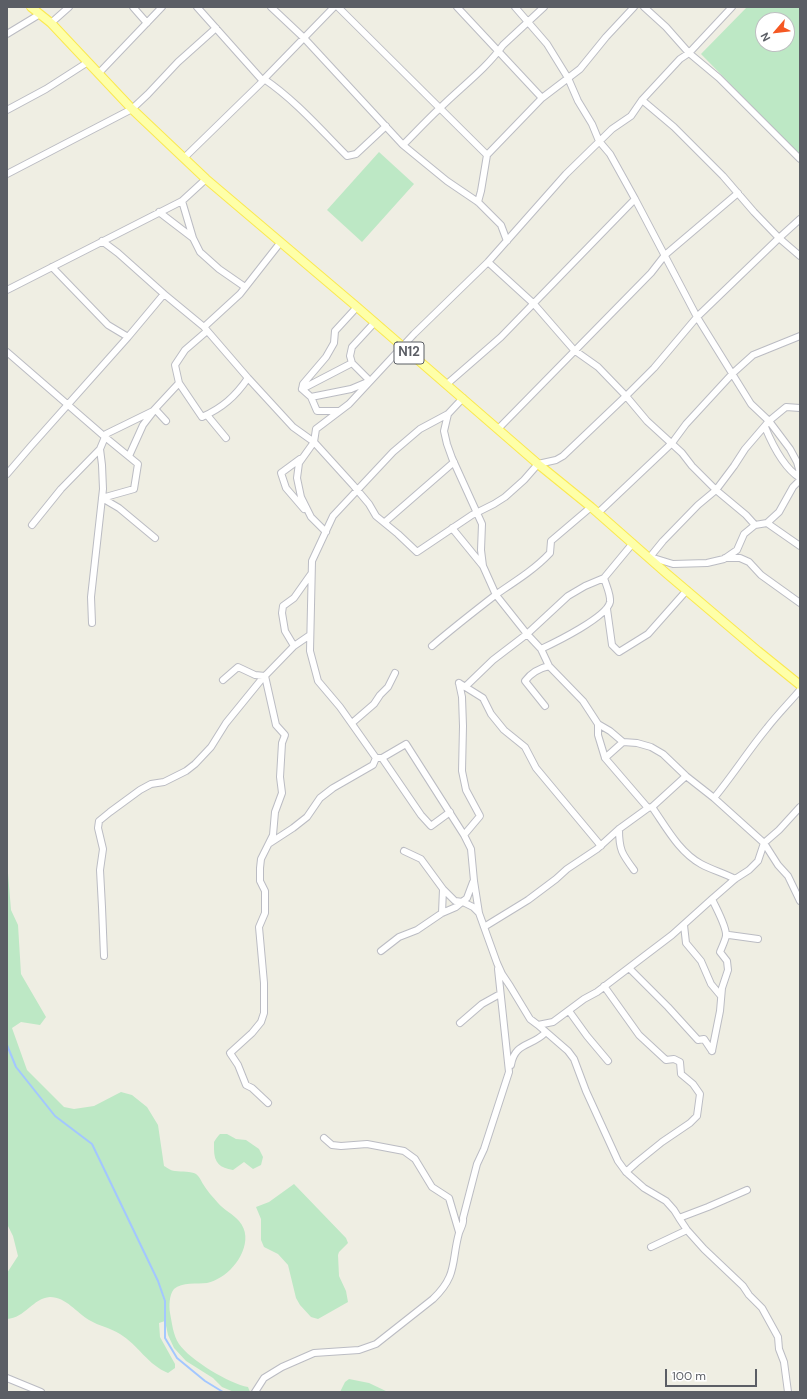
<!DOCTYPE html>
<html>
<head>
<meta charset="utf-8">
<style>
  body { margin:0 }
  #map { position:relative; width:807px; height:1399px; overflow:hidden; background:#efeee3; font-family:"DM Sans",sans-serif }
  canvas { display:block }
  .frame { position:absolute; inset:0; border:8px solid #5b5e65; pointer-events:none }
  .north { position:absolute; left:755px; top:12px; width:40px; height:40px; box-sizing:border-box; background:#fff; border:1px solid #bdbfc1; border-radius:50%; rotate:242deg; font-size:11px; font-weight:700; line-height:16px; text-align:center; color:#5b5e65 }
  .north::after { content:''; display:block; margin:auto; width:14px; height:18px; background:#f55823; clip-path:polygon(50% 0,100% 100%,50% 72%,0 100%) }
  .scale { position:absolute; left:665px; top:1369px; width:92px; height:18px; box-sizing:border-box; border:2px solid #5b5e65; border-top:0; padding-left:5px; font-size:12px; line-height:14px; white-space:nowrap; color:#5b5e65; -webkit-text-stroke:3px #fff; paint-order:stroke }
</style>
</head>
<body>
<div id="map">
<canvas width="807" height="1399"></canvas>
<div class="frame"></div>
<div class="north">N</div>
<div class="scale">100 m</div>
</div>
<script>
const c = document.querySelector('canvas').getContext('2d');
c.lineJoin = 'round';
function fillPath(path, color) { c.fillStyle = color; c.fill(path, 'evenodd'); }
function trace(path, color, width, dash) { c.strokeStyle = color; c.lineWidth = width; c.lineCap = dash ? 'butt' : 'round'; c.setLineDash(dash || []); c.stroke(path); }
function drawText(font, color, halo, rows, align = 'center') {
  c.font = font + ' "DM Sans",sans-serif'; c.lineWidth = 3; c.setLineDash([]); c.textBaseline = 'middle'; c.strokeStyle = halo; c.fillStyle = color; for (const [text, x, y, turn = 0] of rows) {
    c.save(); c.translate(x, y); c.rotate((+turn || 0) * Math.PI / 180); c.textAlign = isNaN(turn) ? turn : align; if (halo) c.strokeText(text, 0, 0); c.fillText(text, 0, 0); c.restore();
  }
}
const green = new Path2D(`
  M747,7H800V155L701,54ZM763,20H787V44H763Z
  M379,152L414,184L362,242L327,210Z
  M7,861L11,910L18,925L21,974L46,1017L40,1025L21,1022L12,1028L27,1070L64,1107L74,1109L94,1106L121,1092L132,1095L147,1107L158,1125L164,1166C168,1168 171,1171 175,1171C182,1172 191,1171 196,1174C200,1177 201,1181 203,1184C207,1191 213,1197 218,1203C224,1210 233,1214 239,1221C255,1239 238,1267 221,1277C216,1280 212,1282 207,1283C197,1284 182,1282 174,1289C169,1295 169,1306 170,1313C172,1323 173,1335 179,1344C190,1360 230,1384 248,1387L250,1392H234L222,1387L213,1378L186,1361L174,1348L168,1335L165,1321L159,1323L160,1337L175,1364V1368L168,1373C148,1365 138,1345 120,1334C111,1328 99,1326 89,1320C77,1313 66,1297 50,1297C33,1298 25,1318 7,1319V1273L18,1256L13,1236L7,1224Z
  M220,1134H227L236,1139L246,1140L259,1149L263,1157L261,1165L253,1169L244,1162L233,1170C220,1168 214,1163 214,1149C214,1148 214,1143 214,1142C215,1140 218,1136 220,1134Z
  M294,1184L346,1238L348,1243L339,1252L338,1255L339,1276L346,1291L348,1302L318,1319L311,1317L300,1305L296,1298L288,1265L278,1254L264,1247L261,1240V1219L256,1207L269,1202Z
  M349,1379L369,1383L388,1392H340L345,1382Z`);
const stream = new Path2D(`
  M7,1045L16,1067L55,1116L92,1144L158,1281L165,1301V1338L177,1358L205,1381L223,1392`);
const minor = new Path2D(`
  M133,7L147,23
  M197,7L263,81
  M271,7L304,38L403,145L447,181L478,202L501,225L507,241
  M338,7L487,155
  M457,7L542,98
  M515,7L547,44L568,78L578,101L592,124L599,141L610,154L635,199L697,317L751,404L769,421L790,449L797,462L800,473
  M644,7L666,27L689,53L719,78L800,159
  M51,23L69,7
  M7,34L40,14
  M99,73L162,7
  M264,79C295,100 320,129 347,156L356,154L386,126
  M642,100L674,127L723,176L754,212L779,238L800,219
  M7,110L46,89L88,62
  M403,145C415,133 427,120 440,108C461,87 486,69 503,45L544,7
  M184,158L263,81L264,79L334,7
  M7,174L132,109L148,94L178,62L216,28
  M182,201L193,238
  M478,202L481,191L487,155L542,98L580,69L606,37L634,7
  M159,212L193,238L200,252L219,269L245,287
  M102,241L118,253L164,294L204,327L248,378L293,427L314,442L353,485L369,504L376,516L398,534L417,552L472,515L494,504L505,497L524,480L538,464L556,460L563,456L626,396L654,368L697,317L779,238L800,256
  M488,262L534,304L574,350L598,367L626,396L647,421L682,453L692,466L716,490L746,515L755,525
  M52,267L108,325L128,337
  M7,290L182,201L206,179
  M204,327L240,294L280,243
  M7,352L105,437L100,449L102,465L103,489L91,597L92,623
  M352,363L350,356L352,347L375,322
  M179,383L202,417C222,408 235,397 248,378
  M447,384L501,337L635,199
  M302,389L352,363L370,381L351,389L311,397
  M302,389L303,384L326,357L334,343L335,331L357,307
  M302,389L311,397L317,411H339
  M463,398L448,414L420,429L393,452L333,516L312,561L310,651L318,681L340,707L376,758H382L406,744L464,835L471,849L474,881L479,913L497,963L502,974L510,986L530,1019L538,1025L553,1022L584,999L597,992L672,935L712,899L735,879L749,870L758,861L764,843L779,830L800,807
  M800,408L786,407L769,421L745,449L734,466L716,490L698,505L663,541L650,557L673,564L707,563L724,559L737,550L744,534L755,525L767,523L800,546
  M155,409L166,421
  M448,414L444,431L447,444L452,458L482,524L481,550L483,566L496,595L527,634L541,649L549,666L583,701L598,724V735L605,758L648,808
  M207,415L226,438
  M765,427C772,444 784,468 800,478
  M498,429L651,273L665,255L738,193
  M129,456L143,425L153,412
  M300,459L281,473L286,488L304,509
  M7,474L31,446L128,337L164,294
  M102,498L134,489L138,464L105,437L106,434L153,411L179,383L175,365L185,350L207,331
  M102,498L119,508L155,538
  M598,513L672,443L686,424L733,373L753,355L800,336
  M385,522L454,462
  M767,523L779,512L793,487L800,480
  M32,525L61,489L100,449
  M452,528L483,566
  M326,532L311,517L301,497L297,478L299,463L314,442L316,429L349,404L414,334L488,262L566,174L612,129L631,116L642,100L680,59L689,53L732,7
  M725,558H740L749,562L761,575L800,603
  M607,609L612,645L619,652L648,634L687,590
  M294,646L285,631L282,613L283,606L294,598L311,574
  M432,646C454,627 476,610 498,593C516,581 535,569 550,553L551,541L591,507
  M541,649C556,642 607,617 610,602C611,595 606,585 604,578L633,543
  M223,680L238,667L255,675L265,676L276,725L285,735L282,743L280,777L282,793L275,812L273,835L261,859L260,868V881L265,891V913L259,927L264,983V1013L261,1022L252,1033L230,1053L238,1065L246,1085L252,1088L268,1103
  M459,683L483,698L491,714L504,730L525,747L536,768L601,846
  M459,683L462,697L463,726L462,771L466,790L480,816L464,835
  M465,687L493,660L527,634L568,596L585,586L604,578
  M545,706L525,681C531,673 540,668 549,666
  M352,723L374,704L380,695L388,687L395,673
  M598,724L610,731L623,742L637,743L651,747L663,754L686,776L714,798L764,843L778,865L788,876L800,901
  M382,758L421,815L431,826L450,812
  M605,758L623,742
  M714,798C733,775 748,751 767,728C777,715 789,703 800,690
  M652,807C666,827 679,852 701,864C712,870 724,873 735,879
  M619,829C619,850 622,854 634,870
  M270,843L293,828L307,817L320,798L333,788L373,765L376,758
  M404,851L421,859L443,889L442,913
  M443,889L455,901L463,902L473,907L479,913
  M684,925L686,943L701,961L711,984L721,996
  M484,927L528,900L556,879L567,869L597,849L619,829L648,808L652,807L686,776
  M726,936L729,935L758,939
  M381,951L399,937L417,930L442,913L456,907L467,898L473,882
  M104,956L102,907L100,870L103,849L98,828L99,821L110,812L140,790L151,784L164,782L186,771L195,764L211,747L226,723L261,680L294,646L310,635
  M629,968L668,1007L698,1040L704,1039L712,1051
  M604,986L639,1035L666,1060L674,1059L680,1062L681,1074L693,1084L700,1094L697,1116L690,1123L662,1142L636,1163L626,1172
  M569,1011L587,1036L608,1061
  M460,1023L482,1004L500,994
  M538,1025L568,1051L574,1059L586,1091L618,1161L626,1172L644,1188L666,1201L674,1210L679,1218L708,1207L747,1190
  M712,1051L720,1011L722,988L728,970L727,961L720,952C722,947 725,941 726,936C727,927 716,908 712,899
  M511,1065C515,1042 531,1047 545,1033
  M324,1138L332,1145L341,1146L367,1144L404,1151L415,1159L432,1187L449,1198L459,1232
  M679,1218L687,1230L704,1249L743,1286L749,1295L762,1308L778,1337L779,1349L784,1362L788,1392
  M651,1247L687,1230
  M7,1378L41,1392
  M255,1392L264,1378L282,1367L314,1353L359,1350L376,1344L433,1299C458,1275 451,1262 459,1233C461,1227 464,1224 463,1218L477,1164L484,1149L509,1072L498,969`);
const major = new Path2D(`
  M31,7L51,23L132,109L206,179L357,307L538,464L591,507L666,573L758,651L800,685`);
const shields = [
  [409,353,30]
];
const shieldNames = [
  ["N12",409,353]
];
fillPath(green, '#bde8c5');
trace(stream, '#a3c7ff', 2);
trace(minor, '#bbbcc3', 8);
trace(major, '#fbe950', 10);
trace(minor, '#fff', 6);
trace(major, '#feffa8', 8);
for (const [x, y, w] of shields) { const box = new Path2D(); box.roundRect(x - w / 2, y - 11, w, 22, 3); c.fillStyle = '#fff'; c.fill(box); trace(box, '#5b5e65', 1); }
drawText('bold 13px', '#5b5e65', null, shieldNames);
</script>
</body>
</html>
